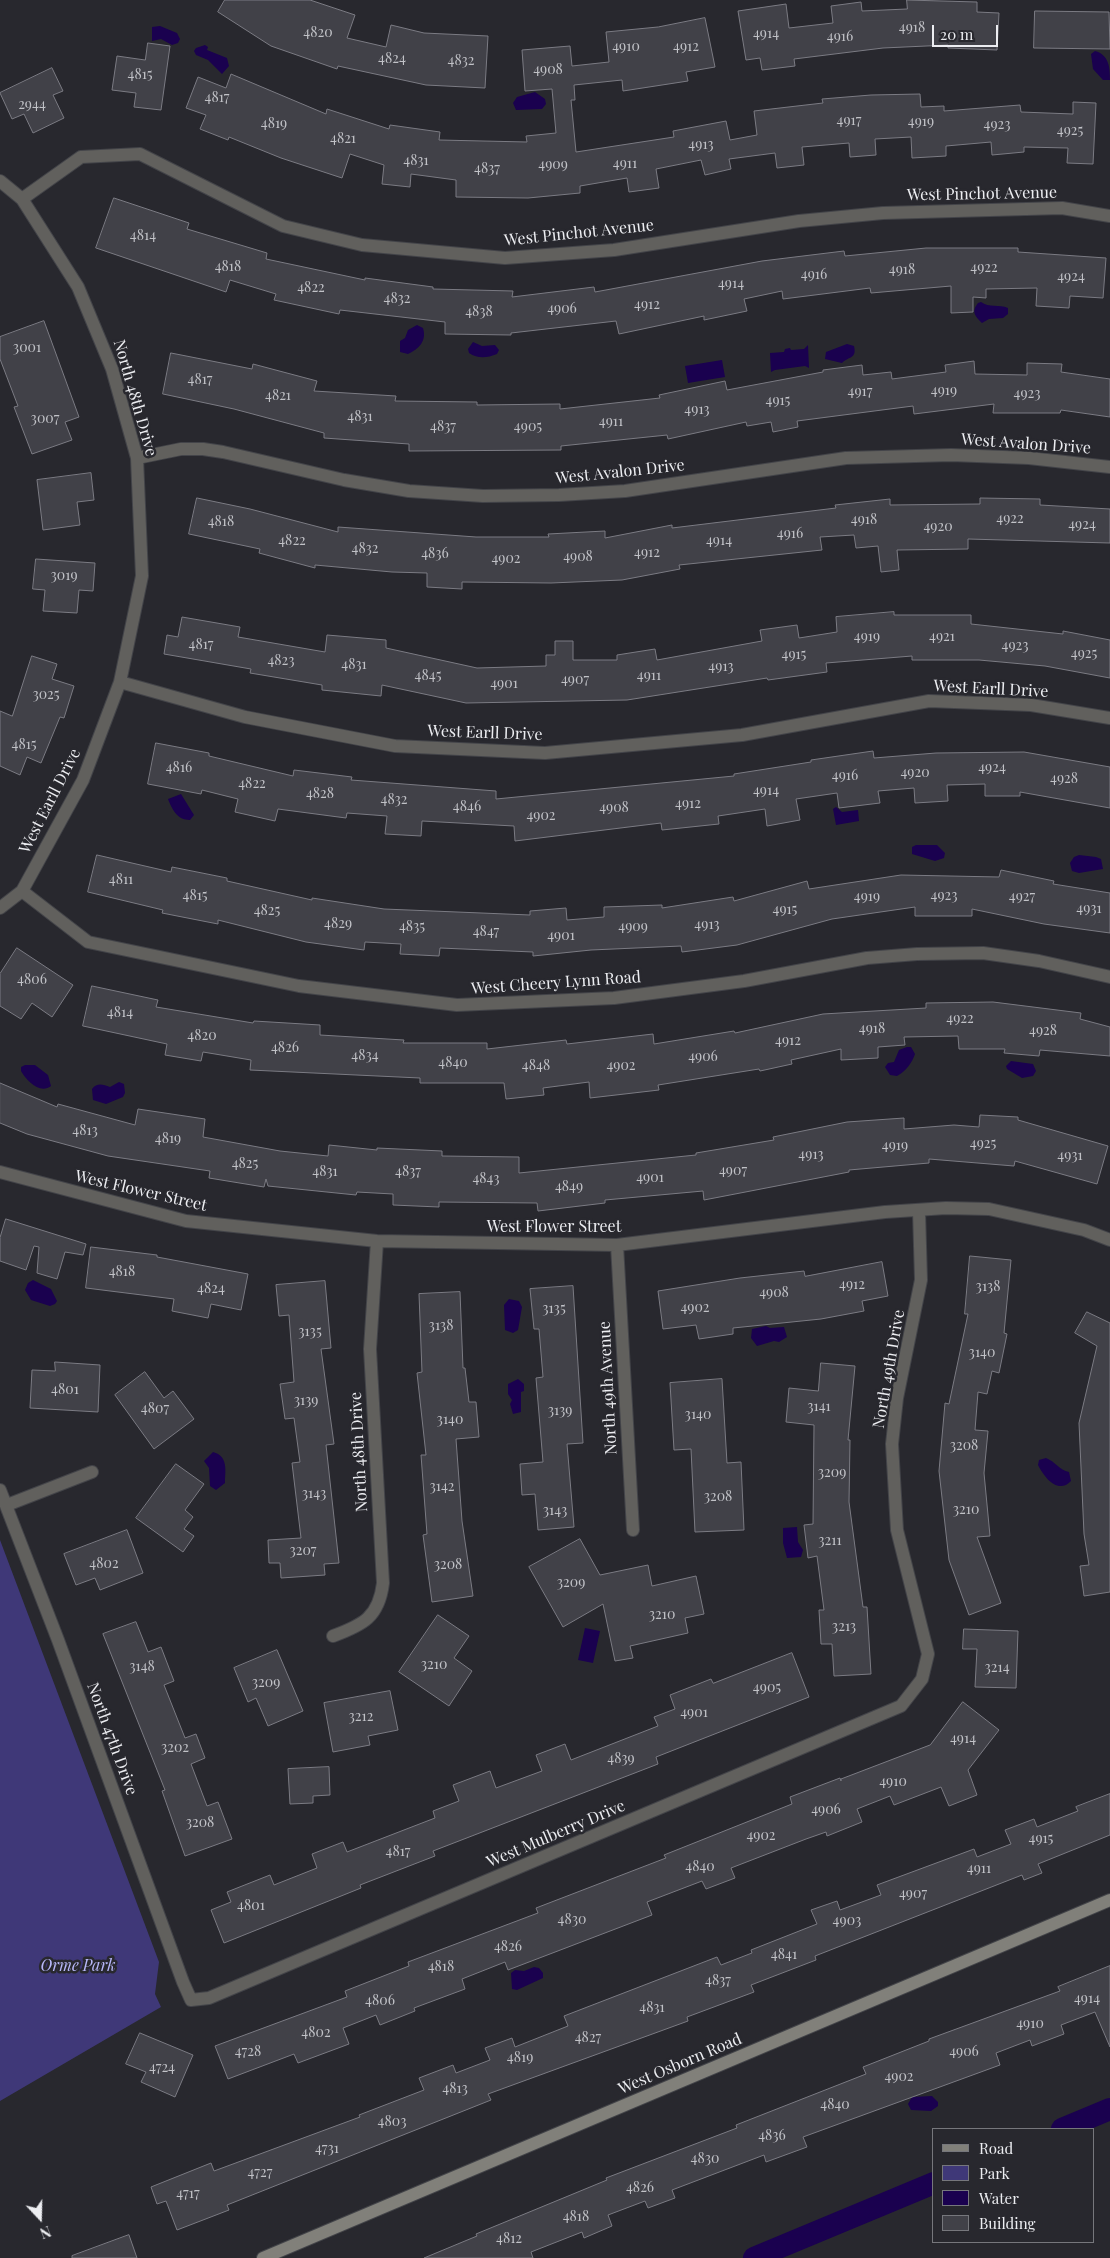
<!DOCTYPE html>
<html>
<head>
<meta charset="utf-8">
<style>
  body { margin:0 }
  #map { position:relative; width:1110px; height:2258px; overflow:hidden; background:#28282e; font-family:"Playfair Display",serif }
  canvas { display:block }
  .legend { position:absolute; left:932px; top:2128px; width:162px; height:115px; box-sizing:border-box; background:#28282e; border:1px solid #76777c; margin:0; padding:6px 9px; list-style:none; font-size:15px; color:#ecedf1 }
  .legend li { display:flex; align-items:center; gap:10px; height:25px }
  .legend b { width:25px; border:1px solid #76777c }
  .north { position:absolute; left:15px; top:2193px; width:50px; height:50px; -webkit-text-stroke:4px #28282e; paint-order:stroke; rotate:159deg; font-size:14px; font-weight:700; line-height:20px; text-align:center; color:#ecedf1 }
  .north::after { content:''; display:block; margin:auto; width:18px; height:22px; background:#ecedf1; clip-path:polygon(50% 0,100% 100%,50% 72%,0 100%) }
  .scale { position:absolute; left:932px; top:25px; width:66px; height:22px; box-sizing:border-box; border:2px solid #ecedf1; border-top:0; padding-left:6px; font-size:15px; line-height:18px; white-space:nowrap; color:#ecedf1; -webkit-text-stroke:4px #28282e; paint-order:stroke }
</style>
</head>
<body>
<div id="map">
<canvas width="1110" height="2258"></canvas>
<ul class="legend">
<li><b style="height:6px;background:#81807a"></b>Road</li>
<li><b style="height:14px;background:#3f3878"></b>Park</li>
<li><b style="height:14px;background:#1a014f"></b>Water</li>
<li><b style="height:14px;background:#414148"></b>Building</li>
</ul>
<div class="north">N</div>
<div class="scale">20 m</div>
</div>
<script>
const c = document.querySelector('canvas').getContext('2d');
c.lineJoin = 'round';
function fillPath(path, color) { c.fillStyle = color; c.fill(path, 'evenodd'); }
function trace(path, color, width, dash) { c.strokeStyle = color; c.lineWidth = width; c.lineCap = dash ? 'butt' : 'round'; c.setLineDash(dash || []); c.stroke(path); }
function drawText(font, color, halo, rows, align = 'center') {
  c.font = font + ' "Playfair Display",serif'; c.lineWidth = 5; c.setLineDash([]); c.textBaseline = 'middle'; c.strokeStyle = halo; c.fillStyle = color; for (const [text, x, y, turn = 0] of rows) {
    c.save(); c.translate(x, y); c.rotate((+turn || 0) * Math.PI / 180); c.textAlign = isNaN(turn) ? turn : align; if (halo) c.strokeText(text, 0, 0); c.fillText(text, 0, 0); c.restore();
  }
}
const green = new Path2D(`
  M0,1540L159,1962L155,1994L161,2007L0,2101Z`);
const water = new Path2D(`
  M160,26L177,33L180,39L178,43L172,45L161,39L152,41V27Z
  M205,45L208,47L207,50L227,58L229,66L222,74L208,60L196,55L194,51L196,48Z
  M1095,51C1109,55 1110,67 1110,80H1103L1093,69L1091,54Z
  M535,92L545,99L546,104L542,109L516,110L513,103L517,97Z
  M981,302C989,308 999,304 1008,308V314L1003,318L989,319L982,323C975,316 971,312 978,303Z
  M417,325L423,328C427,341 419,349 408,354L400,352V341L405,338L408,330Z
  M473,342L482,346L495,345L499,350L497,354C487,358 478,359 469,353L468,349Z
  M847,344L854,346C857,359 849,356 842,363L825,359L826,352Z
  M808,345L809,368L805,366L775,370L771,372L770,353L784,352L785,349L790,348L791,350L804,349Z
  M722,360L725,377L688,383L685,366Z
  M181,794L194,815L190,820C177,820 172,809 168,799Z
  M836,807L842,812L858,810L859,821L836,825L833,809Z
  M916,845H937L945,853L944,858L935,861L912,854V847Z
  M1079,855L1096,857L1101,859L1103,869L1079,873L1072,871L1070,863L1074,857Z
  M907,1047H911L915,1054C912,1063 906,1071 897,1076L890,1075L885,1067L888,1063L894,1062L899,1050Z
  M1011,1061L1033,1064L1036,1071L1033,1076L1022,1078L1007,1069L1006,1066Z
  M25,1065H35L48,1075L51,1086C40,1095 26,1080 21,1071V1067Z
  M119,1082L124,1084L125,1093L123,1097L106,1104L93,1100L92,1089C97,1083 102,1084 110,1087Z
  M33,1280L51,1289L57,1301L55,1304L50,1306L31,1300L25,1290L28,1283Z
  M509,1299L519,1301L522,1307L518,1330L513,1333L505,1330L504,1305Z
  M766,1326L770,1328L784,1327L787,1337L779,1342L774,1341L757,1346L751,1338L752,1329Z
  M518,1379L524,1384V1391L521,1392V1412L513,1414L510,1404L512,1400L508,1394V1384Z
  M213,1452C229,1456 225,1472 225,1483L216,1490L210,1486L209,1468L204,1461Z
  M1046,1458C1056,1462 1059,1470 1069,1472L1071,1481C1058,1495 1044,1477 1038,1465L1039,1460Z
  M797,1527L798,1542L803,1550L801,1557L787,1558L783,1543V1528Z
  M585,1628L600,1631L593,1663L578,1660Z
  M534,1967L539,1968L543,1973V1978L517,1990L512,1989L511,1973L515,1970L524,1971Z
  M932,2096L938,2102V2106L931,2111L911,2110L908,2104L912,2097Z`);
const canal = new Path2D(`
  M1062,2129L1110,2109
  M754,2258L934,2183`);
const building = new Path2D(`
  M225,0H310L355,15L347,38L386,47L391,25L424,33L488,36L485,88L426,85L338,66L337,69L271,46L218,12Z
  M907,0L977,2V12L999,13L997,50L948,48V45L883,48L794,59L795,66L762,70L760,58L746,60L738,11L786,4L789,28L833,23L831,6L861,2L862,11L907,9Z
  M1035,11L1109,12L1110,49L1034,48Z
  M705,18L715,67L686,72L688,81L623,91L622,80L574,85L575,100H571L576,152L674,137L673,131L726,121L730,140L757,135L754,111L823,103L822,99L871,95L920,94L921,107L944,106V111L1020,105L1021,112L1073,114V102L1096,103L1093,164L1067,163L1068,148L1024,147V152L992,155L991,142L946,146V156L912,158L911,137L875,139L876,155L850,157L849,143L802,147L804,165L777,168L775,153L729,159L731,169L705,175L701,160L656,169L659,188L629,192L627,178L580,186V193L528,198L456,197V180L411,174L410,187L382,184L384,165L350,154L342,178L281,158L229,137L228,140L200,129L206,115L186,108L198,77L226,88L231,74L326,114L327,109L389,129L390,125L440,132L439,140L527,142L526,136L556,133L552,89L525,91L522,50L570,46L572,66L609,62L606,32L658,27Z
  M148,43L170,46L161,110L134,107L136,93L112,90L117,56L145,60Z
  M52,68L63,91L53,95L64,118L33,133L24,114L12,119L0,93Z
  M114,198L189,223L187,229L267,253L266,259L365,280V278L433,287V289L513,291L512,297L594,287L595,292L762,261L844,251L845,256L926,248H1018V252L1106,258L1103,298L1070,296L1069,308L1036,306L1037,288L986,289V298L973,297V312L951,313V286L871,293L870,288L783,299L782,291L744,299L747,311L704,320V316L619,334L616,321L511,333V335L445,334V322L340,310L339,314L274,300L276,294L230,280L226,292L96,248Z
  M44,321L79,417L65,422L72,440L32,454L14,407L18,406L0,359V337Z
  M171,353L252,369L253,364L317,381L314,391L396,396L395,401L477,402V405L560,404V409L660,398L659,395L725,381L727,390L823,372V370L862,365L863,375L891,372L892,379L946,372L945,365L974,361L975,374L1027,375V363L1062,364L1061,372L1110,379V417L1061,410L1060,413H993L994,404L914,414L913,406L797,421L798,427L773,432L771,422L747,426L746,422L668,439L667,435L561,446V450L409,451V444L324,438V433L234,409L163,394Z
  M91,473L94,500L77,502L80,525L43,530L37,480Z
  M197,498L250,509L338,532V527L476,537H549L548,534L605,531V538L672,525V528L836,508L835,505L890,499V505L980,504V498L1040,499V505L1110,509V543L968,539V549L897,550L899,570L881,572L878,546L856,548L854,535L820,537L822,550L679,565L680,569L622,580L551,583L462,582V589L427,587V573L392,572L315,565V568L259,553L260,549L189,534Z
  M36,559L95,563L93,591L79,590L77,613L43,611L45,590L33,589Z
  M894,612V615H971V624L1063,634V631L1110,640V678L1045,666L979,660H912V656L826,663L827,672L768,680L767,678L627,700L466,703L382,685L381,696L322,690V685L250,673L251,669L164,654L167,635L178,637L182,617L240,627L238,637L325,652L327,635L386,640V648L477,668L546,666V655H555V641H573V660H617V655L655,649L657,660L762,641L760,630L797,625L799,638L837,632L836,617Z
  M32,656L57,664L52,679L74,686L64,718L60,717L41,763L27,757L20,775L0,766V711L12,716Z
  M156,743L209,753V756L293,776L294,770L352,777L351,780L496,791V799L734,776V774L811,762V760L873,751L874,758L936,753L1024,752L1110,767V808L1020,792V796H985V784L947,785L948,801L915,803L914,788L878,791L880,803L839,808L837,793L796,799L800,820L767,826L765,809L718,816L719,824L662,830L661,823L515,841L514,826L422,821L421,836L385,834L387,816L347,813L346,818L278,809L275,821L235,812L238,799L202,790L201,794L148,784Z
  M97,855L171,872L172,867L227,878V881L312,900V898L384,909L530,915V911L566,908L567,920L604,917V907L662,905V908L733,897L734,901L807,881L809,889L901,875L999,877L1001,870L1054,881L1053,884L1110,893V933L1044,924L972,909V916H915V907L832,919L737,945L682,952L681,946L591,950L533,956V952L440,948L439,956L400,954L401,944L365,942L364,950L306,942L218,920V924L162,913L163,910L88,892Z
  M17,948L73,985L52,1017L32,1003L21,1019L0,1006V974Z
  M92,986L158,1000L156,1007L253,1023L254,1021L320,1025V1035L404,1040L403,1043H487V1049L566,1040L567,1044L653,1034L654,1044L734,1031L735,1033L823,1014L926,1008V1003L993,1002L1081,1013L1080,1019L1110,1027V1056L1040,1050L1039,1056L1004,1053L1005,1049H959L958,1036L904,1037L905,1045L878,1047V1058L841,1060V1049L791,1060L792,1064L760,1071L759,1069L658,1085L659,1090L590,1098L589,1082L543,1088L544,1095L506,1099L504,1083H420V1078L250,1070L251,1060L203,1052L201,1061L165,1055L167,1044L83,1026Z
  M0,1083L57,1107L58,1104L135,1125L138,1109L205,1119L203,1137L280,1151L328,1156L329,1145L377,1150V1148L442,1151V1156L519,1157V1173L696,1155V1153L774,1140L773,1137L847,1122L904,1118V1129L954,1125L979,1127L980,1115L1018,1117V1120L1108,1146L1097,1184L1015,1161L1014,1166L929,1159V1163L849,1170V1172L704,1200L703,1191L605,1200V1203L538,1211L537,1203L439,1202V1207L393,1205V1194L357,1192L356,1195L268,1186L266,1179L264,1187L209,1178L210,1171L108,1156L27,1134L0,1123Z
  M6,1219L86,1244L83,1255L65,1252L57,1279L37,1273L39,1247L34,1246L26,1270L0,1261V1238Z
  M91,1247L157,1255V1257L248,1274L241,1310L211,1304L208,1318L172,1311L174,1299L86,1288Z
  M970,1256L1011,1260L1004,1333L1007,1334L999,1373L992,1371L987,1394L978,1392L975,1430L988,1431L984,1473L990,1536L977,1537L1001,1603L969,1615L949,1560L939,1471L945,1403L949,1404L968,1314H965Z
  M882,1262L888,1296L862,1301L864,1311L821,1319L733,1328V1334L699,1339L696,1325L663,1329L658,1291L740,1278L804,1271L805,1276Z
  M325,1281L331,1348L321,1349L334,1444L326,1445L339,1563L324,1564L325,1575L281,1578L280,1563H269L268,1540L301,1538L292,1463L300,1462L294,1418L285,1419L280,1384L294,1382L289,1315L279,1316L276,1285Z
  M573,1286L583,1443L567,1444L574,1527L538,1530L535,1494L522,1495L520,1464L543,1462L536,1378L543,1377L539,1329H534L530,1289Z
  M460,1292L463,1368H465L469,1402H476L479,1437L456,1439L462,1521L473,1596L432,1602L423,1535L427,1534L421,1455H426L417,1373L422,1372L419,1294Z
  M1087,1312L1110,1323V1592L1084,1596L1080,1566L1089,1565L1084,1534L1079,1423L1097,1346L1075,1333Z
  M55,1362L100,1365L98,1412L30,1408L32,1370L55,1371Z
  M821,1363L855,1366L848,1440H850L849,1502L863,1607H867L871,1674L834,1676L832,1644H821L819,1610H824L817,1556L808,1558L804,1525L813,1524L814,1425L786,1422L789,1388L818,1391Z
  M145,1372L164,1398L173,1391L194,1419L154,1449L115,1395Z
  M722,1379L727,1463L741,1462L744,1530L695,1532L691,1449L674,1450L670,1383Z
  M176,1464L204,1484L185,1510L193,1517L184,1529L194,1536L183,1552L136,1518Z
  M127,1530L143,1573L100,1590L95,1578L76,1585L64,1554Z
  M580,1539L600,1575L648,1565L652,1586L696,1576L704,1614L685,1618L688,1633L630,1646L633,1658L615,1661L603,1604L563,1627L529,1567Z
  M438,1615L469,1636L454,1658L472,1671L449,1706L399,1672Z
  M136,1622L148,1652L161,1647L174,1681L164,1685L185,1738L196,1734L205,1758L191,1764L207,1806L218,1802L232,1839L185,1856L162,1791L165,1790L103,1634Z
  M964,1629L1018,1631L1016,1688L975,1687L977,1649H963Z
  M277,1650L303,1711L268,1726L256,1698L248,1702L234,1668Z
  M792,1653L809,1697L656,1757L658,1764L433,1851L435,1856L360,1885L361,1888L224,1943L211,1910L231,1902L227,1892L270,1875L274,1885L317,1868L312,1854L343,1842L347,1852L435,1818L433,1811L459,1801L453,1785L490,1771L496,1788L542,1771L536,1755L565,1744L571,1760L658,1726L654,1717L675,1709L670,1695L711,1679L713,1683Z
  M390,1691L398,1730L368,1736L370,1745L333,1752L324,1703Z
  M963,1702L999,1730L968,1770L977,1795L949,1806L941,1787L894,1805L890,1796L857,1809L862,1822L827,1836L826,1832L806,1839L731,1868L735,1878L706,1889L702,1881L647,1902L652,1915L508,1970L505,1962L462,1979L465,1989L414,2008L415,2011L380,2025L376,2015L343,2028L349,2044L298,2063L294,2054L228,2079L215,2046L347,1997L345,1991L409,1966L408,1962L538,1913L536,1908L666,1858L664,1855L792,1804L790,1797L840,1778L841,1781V1779L930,1745Z
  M329,1767L330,1795L313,1796V1803L290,1804L288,1769Z
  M1110,1794V1835L1038,1864L1042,1873L1024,1880L1022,1875L815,1956L816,1960L751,1985L754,1992L687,2017L688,2021L488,2094L491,2100L227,2205L229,2210L177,2230L166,2201L157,2204L151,2187L211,2163L214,2171L360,2117L359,2115L424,2090L419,2078L453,2065L456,2073L490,2060L485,2048L512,2038L515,2047L568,2026L564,2016L717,1957L721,1965L752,1953L751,1950L817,1924L811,1910L837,1901L840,1910L881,1895L877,1885L974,1849L977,1857L1011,1844L1005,1830L1034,1819L1037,1827L1078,1811L1076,1807Z
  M1110,1966V2047L1095,2012L1061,2025L1064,2034L1032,2046L1030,2040L996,2053L1000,2065L803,2137L807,2147L766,2162L764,2155L672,2190L675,2198L648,2208L645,2201L608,2215L612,2226L584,2238L582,2232L531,2252L533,2258H424L477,2236L476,2234L607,2180L606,2178L737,2128L736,2125L866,2074L863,2067L929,2041V2039L1060,1991L1058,1987Z
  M140,2033L193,2055L175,2097L141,2082L146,2072L126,2064Z
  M129,2235L137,2258H72V2256Z`);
const street = new Path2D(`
  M0,181L22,199L78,287L112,369L137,458L142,576L120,682L83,780L22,891L0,908
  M22,199L81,157L140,154L283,226L362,245L505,258L614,250L799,221L883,213L1062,208L1110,216
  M137,458L181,449H203L223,452L344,480L409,491L483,496L559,495L625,491L846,458L951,455L1029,458L1110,467
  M120,682L245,717L395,746L545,753L742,735L929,701L1031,705L1110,718
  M22,891L88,942L299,986L457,1005L614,998L744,981L867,958L917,954L983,953L1039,961L1110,977
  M0,1172L186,1221L377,1241L617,1245L885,1212L946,1208L989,1209L1084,1230L1110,1240
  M617,1245L633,1530
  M0,1490L58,1640L183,1982L191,2000L209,1998L901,1706L922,1679L928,1654L897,1530L892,1444L897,1398L921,1280L919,1211
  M7,1505L92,1472
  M333,1636C363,1625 379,1617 383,1583L370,1349L377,1241`);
const secondary = new Path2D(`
  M263,2258L1110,1900`);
const numberNames = [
  ["4918",912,28],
  ["4820",318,33],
  ["4914",766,34],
  ["4916",840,37],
  ["4910",626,47],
  ["4912",686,47],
  ["4824",392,59],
  ["4832",461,61],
  ["4908",548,70],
  ["4815",140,75],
  ["4817",217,98],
  ["2944",32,105],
  ["4917",849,121],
  ["4919",921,122],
  ["4819",274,124],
  ["4923",997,125],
  ["4925",1070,131],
  ["4821",343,139],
  ["4913",701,145],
  ["4831",416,161],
  ["4911",625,164],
  ["4909",553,165],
  ["4837",487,169],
  ["4814",143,236],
  ["4818",228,267],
  ["4922",984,268],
  ["4918",902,270],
  ["4916",814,275],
  ["4924",1071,277],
  ["4914",731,284],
  ["4822",311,288],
  ["4832",397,299],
  ["4912",647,305],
  ["4906",562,309],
  ["4838",479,312],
  ["3001",27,348],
  ["4817",200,380],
  ["4919",944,391],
  ["4917",860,392],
  ["4923",1027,394],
  ["4821",278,396],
  ["4915",778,401],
  ["4913",697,410],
  ["4831",360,417],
  ["3007",45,419],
  ["4911",611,422],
  ["4837",443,427],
  ["4905",528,427],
  ["4922",1010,519],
  ["4918",864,520],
  ["4818",221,522],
  ["4924",1082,525],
  ["4920",938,527],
  ["4916",790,534],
  ["4822",292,541],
  ["4914",719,541],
  ["4832",365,549],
  ["4912",647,553],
  ["4836",435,554],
  ["4908",578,557],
  ["4902",506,559],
  ["3019",64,576],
  ["4919",867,637],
  ["4921",942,637],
  ["4817",201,645],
  ["4923",1015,646],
  ["4925",1084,654],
  ["4915",794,655],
  ["4823",281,661],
  ["4831",354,665],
  ["4913",721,667],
  ["4845",428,676],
  ["4911",649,676],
  ["4907",575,680],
  ["4901",504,684],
  ["3025",46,695],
  ["4815",24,745],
  ["4816",179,768],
  ["4924",992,768],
  ["4920",915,773],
  ["4916",845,776],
  ["4928",1064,779],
  ["4822",252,784],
  ["4914",766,791],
  ["4828",320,794],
  ["4832",394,800],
  ["4912",688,804],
  ["4846",467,807],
  ["4908",614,808],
  ["4902",541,816],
  ["4811",121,880],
  ["4815",195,896],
  ["4923",944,896],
  ["4919",867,897],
  ["4927",1022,897],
  ["4931",1089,909],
  ["4915",785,910],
  ["4825",267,911],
  ["4829",338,924],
  ["4913",707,925],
  ["4835",412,927],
  ["4909",633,927],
  ["4847",486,932],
  ["4901",561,936],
  ["4806",32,980],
  ["4814",120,1013],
  ["4922",960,1019],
  ["4918",872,1029],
  ["4928",1043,1031],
  ["4820",202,1036],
  ["4912",788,1041],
  ["4826",285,1048],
  ["4834",365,1056],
  ["4906",703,1057],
  ["4840",453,1063],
  ["4848",536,1066],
  ["4902",621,1066],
  ["4813",85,1131],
  ["4819",168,1139],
  ["4925",983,1144],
  ["4919",895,1146],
  ["4913",811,1155],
  ["4931",1070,1156],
  ["4825",245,1164],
  ["4907",733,1171],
  ["4831",325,1172],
  ["4837",408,1172],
  ["4901",650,1178],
  ["4843",486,1179],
  ["4849",569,1187],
  ["4818",122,1272],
  ["4912",852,1285],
  ["3138",988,1287],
  ["4824",211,1289],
  ["4908",774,1293],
  ["4902",695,1308],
  ["3135",554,1309],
  ["3138",441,1326],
  ["3135",310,1332],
  ["3140",982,1353],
  ["4801",65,1390],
  ["3139",306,1401],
  ["3141",819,1407],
  ["4807",155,1409],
  ["3139",560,1411],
  ["3140",698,1415],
  ["3140",450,1420],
  ["3208",964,1446],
  ["3209",832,1473],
  ["3142",442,1487],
  ["3143",314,1494],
  ["3208",718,1497],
  ["3210",966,1510],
  ["3143",555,1511],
  ["3211",830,1541],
  ["3207",303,1551],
  ["4802",104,1564],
  ["3208",448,1565],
  ["3209",571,1583],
  ["3210",662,1615],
  ["3213",844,1627],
  ["3210",434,1665],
  ["3148",142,1667],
  ["3214",997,1668],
  ["3209",266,1683],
  ["4905",767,1688],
  ["4901",694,1713],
  ["3212",361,1717],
  ["4914",963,1739],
  ["3202",175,1748],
  ["4839",621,1759],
  ["4910",893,1782],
  ["4906",826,1810],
  ["3208",200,1823],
  ["4902",761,1836],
  ["4915",1041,1839],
  ["4817",398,1852],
  ["4840",700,1867],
  ["4911",979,1869],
  ["4907",913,1894],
  ["4801",251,1906],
  ["4830",572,1920],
  ["4903",847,1921],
  ["4826",508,1947],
  ["4841",784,1955],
  ["4818",441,1967],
  ["4837",718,1981],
  ["4914",1087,1999],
  ["4806",380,2001],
  ["4831",652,2008],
  ["4910",1030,2024],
  ["4802",316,2033],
  ["4827",588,2038],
  ["4728",248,2052],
  ["4906",964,2052],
  ["4819",520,2058],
  ["4724",162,2068],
  ["4902",899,2077],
  ["4813",455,2089],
  ["4840",835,2105],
  ["4803",392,2122],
  ["4836",772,2136],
  ["4731",327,2149],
  ["4830",705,2159],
  ["4727",260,2173],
  ["4826",640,2188],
  ["4717",188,2194],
  ["4818",576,2217],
  ["4812",509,2239]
];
const streetNames = [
  ["West Pinchot Avenue",982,194,-1],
  ["West Pinchot Avenue",579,233,-6],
  ["North 48th Drive",135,398,74],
  ["West Avalon Drive",1026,444,4],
  ["West Avalon Drive",620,472,-6],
  ["West Earll Drive",991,689,3],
  ["West Earll Drive",485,733,2],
  ["West Earll Drive",50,801,-63],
  ["West Cheery Lynn Road",556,983,-4],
  ["West Flower Street",141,1191,13],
  ["West Flower Street",554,1227],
  ["North 49th Drive",889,1369,-80],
  ["North 49th Avenue",608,1388,-93],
  ["North 48th Drive",359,1452,-93],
  ["North 47th Drive",112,1739,70],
  ["West Mulberry Drive",556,1834,-23],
  ["West Osborn Road",680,2064,-23]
];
const parkNames = [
  ["Orme Park",78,1966]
];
fillPath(green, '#3f3878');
fillPath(water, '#1a014f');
trace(canal, '#1a014f', 22);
fillPath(building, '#414148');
trace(building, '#7b7b83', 1);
trace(street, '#434449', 14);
trace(secondary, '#434449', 14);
trace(street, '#61605d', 12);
trace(secondary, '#81807a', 12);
drawText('14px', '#c1c2c7', null, numberNames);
drawText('16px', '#ecedf1', '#28282e', streetNames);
drawText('italic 16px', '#b8b8fa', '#28282e', parkNames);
</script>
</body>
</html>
